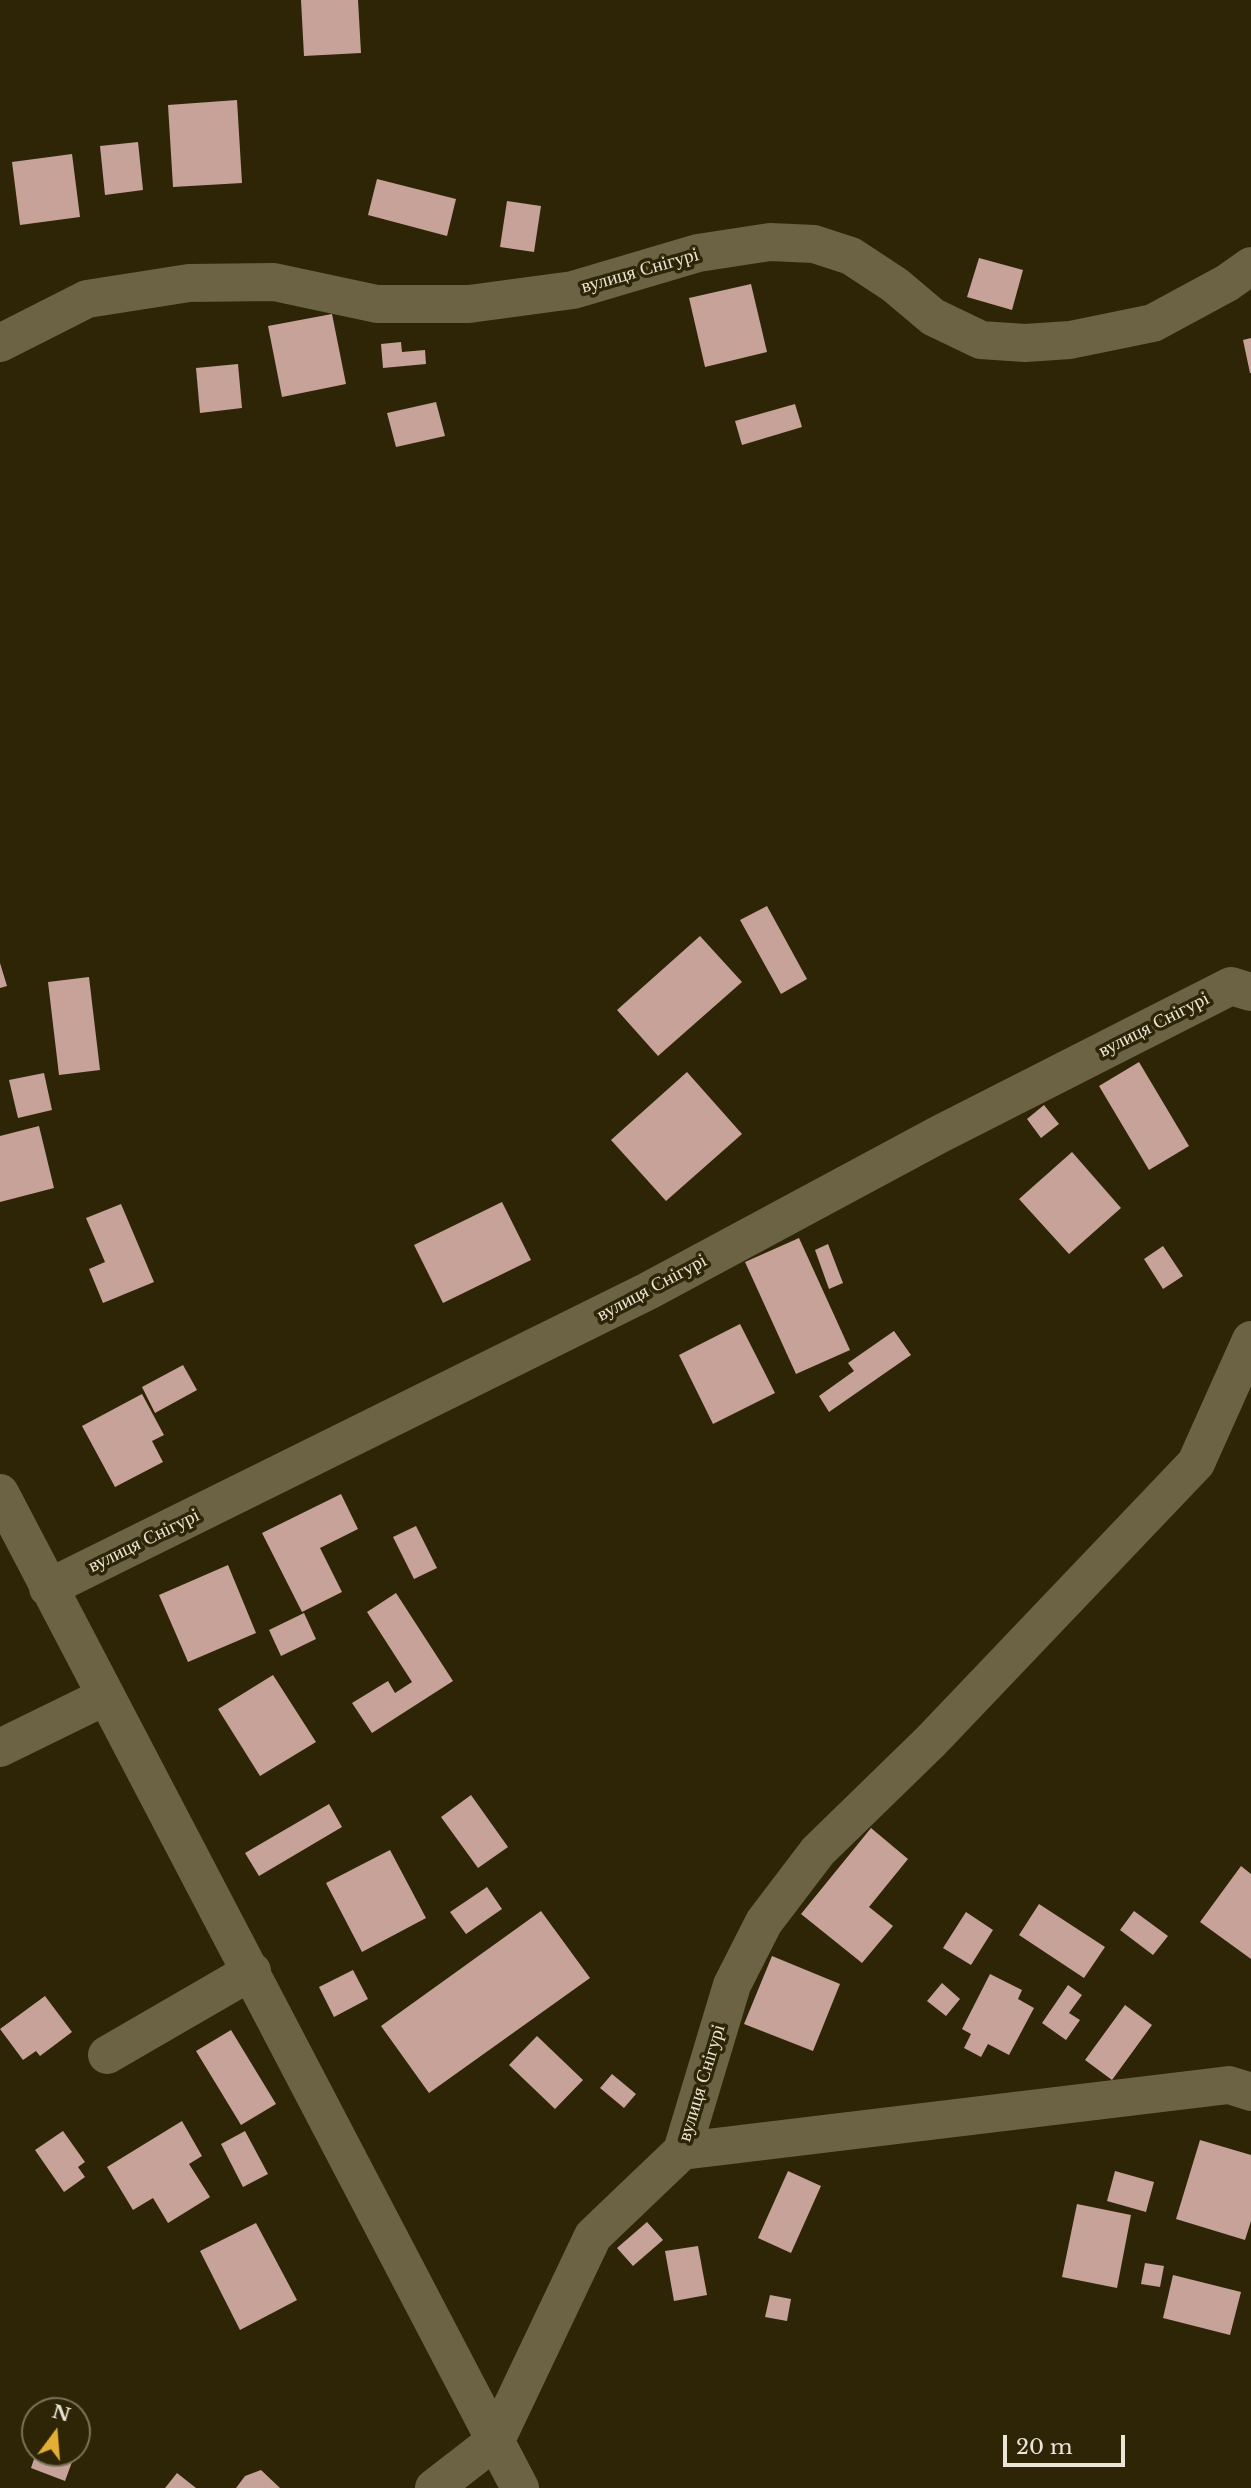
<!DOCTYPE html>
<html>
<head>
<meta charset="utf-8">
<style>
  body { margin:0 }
  #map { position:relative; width:1251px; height:2488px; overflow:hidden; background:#2e2507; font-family:"Libre Baskerville",serif }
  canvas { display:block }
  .north { position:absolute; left:21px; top:2397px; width:70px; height:70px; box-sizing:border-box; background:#2e2507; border:2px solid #7a7259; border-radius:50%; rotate:16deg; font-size:19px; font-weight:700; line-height:28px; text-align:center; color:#ebe5d5 }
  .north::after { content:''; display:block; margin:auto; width:24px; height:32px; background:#e3ae34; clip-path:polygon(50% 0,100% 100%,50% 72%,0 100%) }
  .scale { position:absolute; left:1003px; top:2435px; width:122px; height:32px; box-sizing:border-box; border:4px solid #ebe5d5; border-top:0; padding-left:9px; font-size:21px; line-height:24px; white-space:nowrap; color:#ebe5d5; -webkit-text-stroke:5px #2e2507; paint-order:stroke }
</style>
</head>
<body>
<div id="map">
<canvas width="1251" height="2488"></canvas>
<div class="north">N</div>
<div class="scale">20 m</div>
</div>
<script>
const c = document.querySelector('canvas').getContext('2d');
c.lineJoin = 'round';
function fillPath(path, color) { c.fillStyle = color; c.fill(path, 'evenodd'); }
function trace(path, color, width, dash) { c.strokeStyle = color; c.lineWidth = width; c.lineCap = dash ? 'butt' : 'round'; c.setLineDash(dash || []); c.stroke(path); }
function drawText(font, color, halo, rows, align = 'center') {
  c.font = font + ' "Libre Baskerville",serif'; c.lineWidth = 7; c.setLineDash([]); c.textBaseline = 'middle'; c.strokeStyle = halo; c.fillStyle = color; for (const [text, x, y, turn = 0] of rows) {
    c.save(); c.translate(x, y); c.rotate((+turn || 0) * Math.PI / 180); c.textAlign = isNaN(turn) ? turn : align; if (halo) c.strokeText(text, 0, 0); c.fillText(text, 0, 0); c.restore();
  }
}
const building = new Path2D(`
  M301,0H358L361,53L304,56Z
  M237,100L242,183L173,187L168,105Z
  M138,142L143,190L105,195L100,146Z
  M72,154L80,217L20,225L12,162Z
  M377,179L456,199L447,236L368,215Z
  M507,201L541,206L534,252L500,247Z
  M979,258L1023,270L1012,310L967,297Z
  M751,284L767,352L705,367L689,298Z
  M332,314L346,384L282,397L268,326Z
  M1251,338V373H1250L1243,340Z
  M401,342L402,352L425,350L426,364L383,368L381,344Z
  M238,364L242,408L200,413L196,368Z
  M436,402L445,436L396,447L387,413Z
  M795,404L802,427L742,445L735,421Z
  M767,906L807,979L781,994L740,920Z
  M700,936L742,982L658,1056L617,1010Z
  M0,963L7,986L0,988Z
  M89,977L100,1070L59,1075L48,982Z
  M1139,1062L1189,1146L1149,1170L1099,1086Z
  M687,1072L742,1134L666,1201L611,1140Z
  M44,1073L52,1110L18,1118L9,1080Z
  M1044,1105L1059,1124L1041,1138L1027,1119Z
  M39,1126L54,1188L0,1202V1136Z
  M1072,1152L1121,1208L1069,1254L1019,1199Z
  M502,1202L531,1260L443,1303L414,1245Z
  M121,1204L154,1282L103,1303L89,1269L105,1262L86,1218Z
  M799,1238L850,1350L796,1374L745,1262Z
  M828,1244L843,1283L829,1289L815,1250Z
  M1163,1246L1183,1276L1163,1289L1144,1259Z
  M740,1324L775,1393L713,1424L679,1355Z
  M894,1331L911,1355L829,1412L819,1396L854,1371L848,1363Z
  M183,1365L197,1390L155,1413L142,1387Z
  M142,1394L164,1435L152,1441L163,1462L115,1487L82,1426Z
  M341,1494L358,1529L320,1548L342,1592L302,1612L262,1533Z
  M416,1526L437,1568L414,1579L393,1537Z
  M228,1565L256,1633L188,1662L159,1595Z
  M396,1593L453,1681L372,1733L352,1703L388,1681L395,1693L412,1682L367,1612Z
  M304,1613L316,1639L281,1656L269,1630Z
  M273,1675L316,1742L260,1776L218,1709Z
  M471,1795L508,1847L478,1868L441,1817Z
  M329,1804L342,1827L259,1876L245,1853Z
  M871,1828L908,1859L869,1907L893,1926L862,1963L801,1914Z
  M390,1850L426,1918L362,1952L326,1883Z
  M1241,1866L1251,1874V1959L1200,1922Z
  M487,1887L502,1909L466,1934L450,1912Z
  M1039,1904L1105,1947L1084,1978L1019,1935Z
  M541,1911L590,1978L429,2093L381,2026Z
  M1134,1911L1168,1936L1153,1955L1120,1930Z
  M966,1912L993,1930L971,1965L943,1948Z
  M772,1956L840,1984L813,2051L744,2024Z
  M353,1970L368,1999L334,2017L319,1987Z
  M990,1974L1022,1990L1018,1999L1034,2008L1009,2055L988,2044L981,2057L964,2048L971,2034L962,2029Z
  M942,1983L960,1999L946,2016L927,2001Z
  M1068,1985L1082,1995L1069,2013L1080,2020L1066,2040L1042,2023Z
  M45,1996L72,2032L40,2056L36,2051L23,2060L0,2029Z
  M1125,2005L1152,2025L1112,2080L1085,2060Z
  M231,2030L276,2104L241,2125L196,2051Z
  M537,2036L583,2080L555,2109L509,2065Z
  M612,2074L636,2094L624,2108L600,2088Z
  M182,2121L202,2156L189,2164L210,2197L168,2223L153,2198L133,2210L107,2167Z
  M63,2131L85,2162L78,2167L85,2177L64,2192L35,2150Z
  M245,2131L268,2174L243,2187L221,2144Z
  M1200,2140L1251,2155V2221L1245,2240L1176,2219Z
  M788,2171L821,2186L791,2253L758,2238Z
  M1115,2171L1154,2182L1146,2212L1107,2201Z
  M1077,2204L1131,2215L1117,2288L1062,2277Z
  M647,2222L663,2240L633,2266L617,2248Z
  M256,2223L297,2300L240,2330L200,2251Z
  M698,2246L707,2295L674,2301L665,2251Z
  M1145,2263L1164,2266L1160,2287L1141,2284Z
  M1173,2275L1241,2292L1230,2335L1163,2318Z
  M770,2295L791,2299L787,2321L765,2317Z
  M36,2453H48L72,2462L65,2481L31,2468Z
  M261,2470L280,2488H236L245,2476Z
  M177,2473L196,2488H165Z`);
const minor = new Path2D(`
  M0,343L87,299L189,283L274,282L377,304H469L573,290L698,253L770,242L814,244L851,256L895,285L933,317L981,340L1025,343L1070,340L1153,323L1227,283L1251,266
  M0,1493L520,2488
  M48,1588L648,1291L938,1135L1231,986L1251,992
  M0,1748L106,1696
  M107,2055L252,1971
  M682,2151L1229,2085L1251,2092
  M434,2488L496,2440L593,2236L682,2151L732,1985L764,1922L818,1851L931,1741L1196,1463L1251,1340`);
const streetNames = [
  ["вулиця Снігурі",640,271,-16],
  ["вулиця Снігурі",1154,1025,-27],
  ["вулиця Снігурі",652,1288,-28],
  ["вулиця Снігурі",144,1541,-26],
  ["вулиця Снігурі",702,2083,-73]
];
fillPath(building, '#c7a299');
trace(minor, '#6c6244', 38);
drawText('19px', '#ebe5d5', '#2e2507', streetNames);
</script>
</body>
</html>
